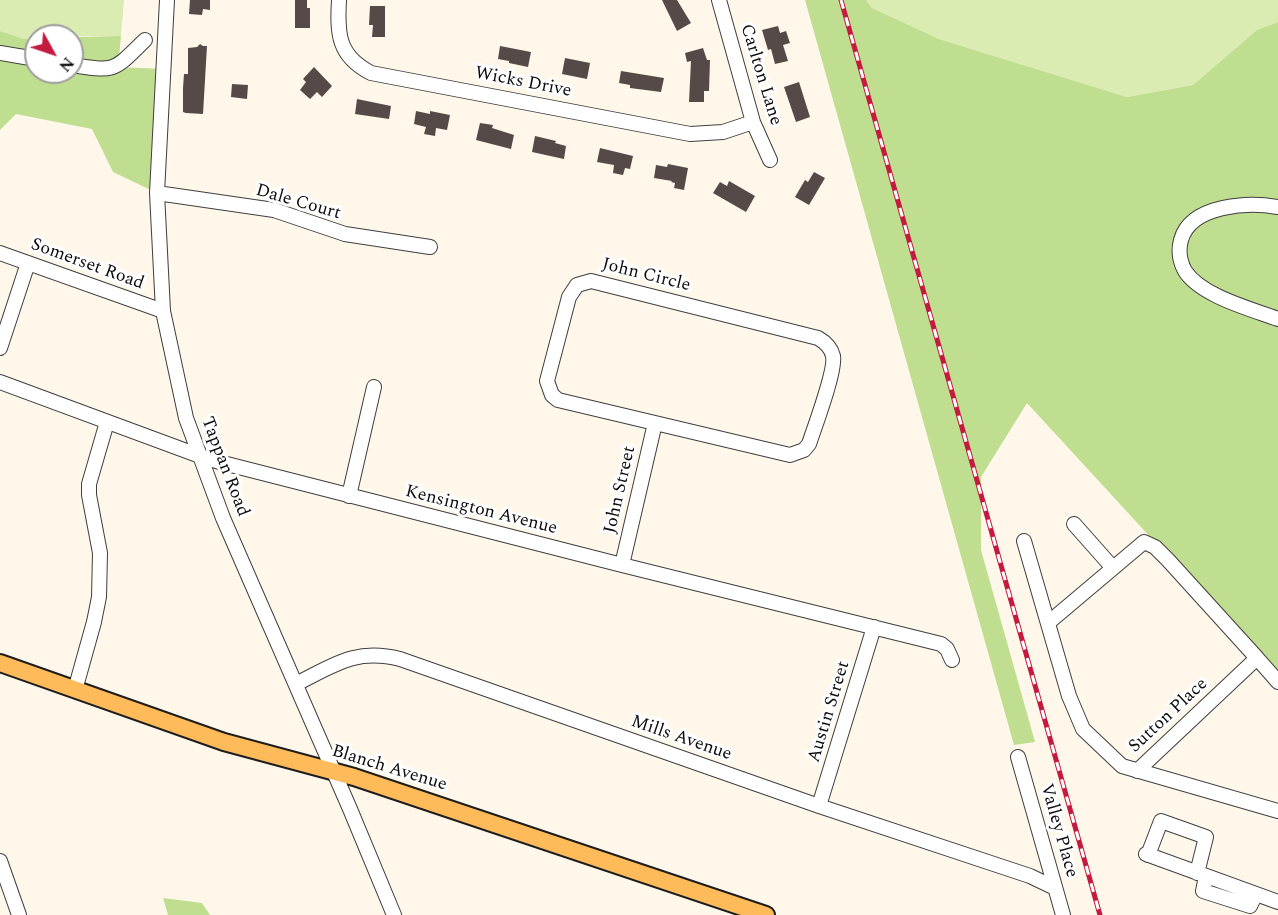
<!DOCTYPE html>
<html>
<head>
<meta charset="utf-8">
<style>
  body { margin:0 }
  #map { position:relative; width:1278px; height:915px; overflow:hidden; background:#fff7ea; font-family:Spectral,serif }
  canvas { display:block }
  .north { position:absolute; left:24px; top:24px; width:60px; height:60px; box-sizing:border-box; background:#fff; border:2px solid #9e9e9e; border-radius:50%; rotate:130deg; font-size:16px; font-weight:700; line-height:24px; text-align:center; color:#0c0c0c }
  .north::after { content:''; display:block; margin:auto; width:21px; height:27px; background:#c51a40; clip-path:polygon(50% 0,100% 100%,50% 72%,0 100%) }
</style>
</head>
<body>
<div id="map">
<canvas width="1278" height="915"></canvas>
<div class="north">N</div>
</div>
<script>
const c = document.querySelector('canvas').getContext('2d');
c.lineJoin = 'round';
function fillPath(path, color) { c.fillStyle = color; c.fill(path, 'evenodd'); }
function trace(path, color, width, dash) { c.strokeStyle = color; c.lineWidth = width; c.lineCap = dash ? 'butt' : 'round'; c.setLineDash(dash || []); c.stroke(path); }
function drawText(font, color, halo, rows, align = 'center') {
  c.font = font + ' Spectral,serif'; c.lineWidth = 6; c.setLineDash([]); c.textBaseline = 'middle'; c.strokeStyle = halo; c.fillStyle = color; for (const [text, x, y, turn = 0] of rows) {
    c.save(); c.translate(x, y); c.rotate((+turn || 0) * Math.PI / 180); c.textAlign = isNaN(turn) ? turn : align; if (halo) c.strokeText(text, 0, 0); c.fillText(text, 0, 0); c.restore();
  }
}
const green = new Path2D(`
  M0,0H124L121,36H36V38L24,39L0,31Z
  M866,0H1278V22L1257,30L1193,85L1127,97L939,39L872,8Z`);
const forest = new Path2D(`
  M805,0H866L872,8L939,39L1127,97L1193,85L1257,30L1278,22V676L1027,403L981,477V550L1035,742L1014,745Z
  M0,31L24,39L36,38V72H72V37L121,36L118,67L163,69L157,193L113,172L92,129L16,114L0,130Z
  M163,898L202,903L210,915H168Z`);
const building = new Path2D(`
  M190,0H210V10L203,9L202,15L189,14Z
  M295,0H307V8H310V28H295Z
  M662,0H677L691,23L677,31Z
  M370,6H385V37H372L373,25H369Z
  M778,26L780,33L786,31L790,43L783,45L788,61L775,64L771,49L768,50L762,30Z
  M200,44L203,46H207L203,114L186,113L183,112V88L184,74H188V48L197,47Z
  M500,46L531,52L528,67L509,63V61L498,59Z
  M703,48L707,60H710L709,91H704V102H689L691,61L687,62L685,53Z
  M565,58L590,63L587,79L562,74Z
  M314,67L332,86L322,97L317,92L310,99L300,90L306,82L303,79Z
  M621,71L664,78L661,92L630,88V85L619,83Z
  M799,82L810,117L796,122L784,87Z
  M232,84L248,85L247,99L231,97Z
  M357,99L391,106L389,119L355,114Z
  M416,111L430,114V111L450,115L447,130L436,128L435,136L424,134L426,127L414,124Z
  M480,123L493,125L492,128L514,135L511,149L476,140Z
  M535,136L556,141L555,143L566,146L564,159L532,152Z
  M600,148L633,156L630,169L625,168L623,175L613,173L614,165L597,162Z
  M668,164L688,168L684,190L674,188L675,183L671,182L672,181L654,178L656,165L667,167Z
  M814,172L825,178L809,205L795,197L805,180L808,182Z
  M729,181L755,196L746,212L713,193L720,182L727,186Z`);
const minor = new Path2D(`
  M167,0L157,193L163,311L186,418L223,518L350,809L394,915
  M339,0C337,34 338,56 371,73L690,134L723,132L753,122
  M719,0L753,122L770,160
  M0,53L36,59
  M72,65C117,72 113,71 145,40
  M157,193L274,210L345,234L430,247
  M1278,207C1249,202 1191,204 1181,240C1178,251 1179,260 1185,271C1201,296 1251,309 1278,319
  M0,253L163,311
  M591,281L818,338C825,342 831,347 833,356C836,370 815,426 809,444L804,450L790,455L558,400L552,395L547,381L569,297L577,285Z
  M0,348L28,263
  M0,382L200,456L223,463L622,565L941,644L947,649L952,660
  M349,496L374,387
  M1074,524L1113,568
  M1024,541L1069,696L1083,729L1122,766L1278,811
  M622,565L655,423
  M1048,623L1144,542L1155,547L1168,560L1257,658
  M296,684C334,665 355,648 400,659L819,806L1030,876L1055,888
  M75,690L94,622L99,597L100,553L89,495V484L107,422
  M1018,757L1063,915
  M1137,771L1257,658L1278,682
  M819,806L874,627
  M1146,854L1278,902
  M1148,855L1161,821L1206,837L1197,873
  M0,861L19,915
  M1206,876L1203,891L1250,906L1256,894`);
const major = new Path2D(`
  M0,663L224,742L354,777L766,915`);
const rail = new Path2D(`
  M841,0L1100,915`);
const streetNames = [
  ["Carlton Lane",760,75,73],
  ["Wicks Drive",523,83,11],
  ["Dale Court",298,203,16],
  ["Somerset Road",87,265,20],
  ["John Circle",646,276,14],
  ["Tappan Road",224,467,69],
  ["John Street",621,490,-77],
  ["Kensington Avenue",481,511,14],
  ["Austin Street",830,712,-73],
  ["Sutton Place",1169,716,-43],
  ["Mills Avenue",681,739,19],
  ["Blanch Avenue",389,769,17],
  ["Valley Place",1058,831,74]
];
fillPath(green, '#daecb1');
fillPath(forest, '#c0de8f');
fillPath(building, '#554a47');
trace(minor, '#3f3f3f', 16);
trace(major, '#1d1d1d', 20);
trace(minor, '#fff', 14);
trace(major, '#ffba5a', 16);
trace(rail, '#c51a40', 5);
trace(rail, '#fff', 3, [9]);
drawText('18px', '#0c0c0c', '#fff', streetNames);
</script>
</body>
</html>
